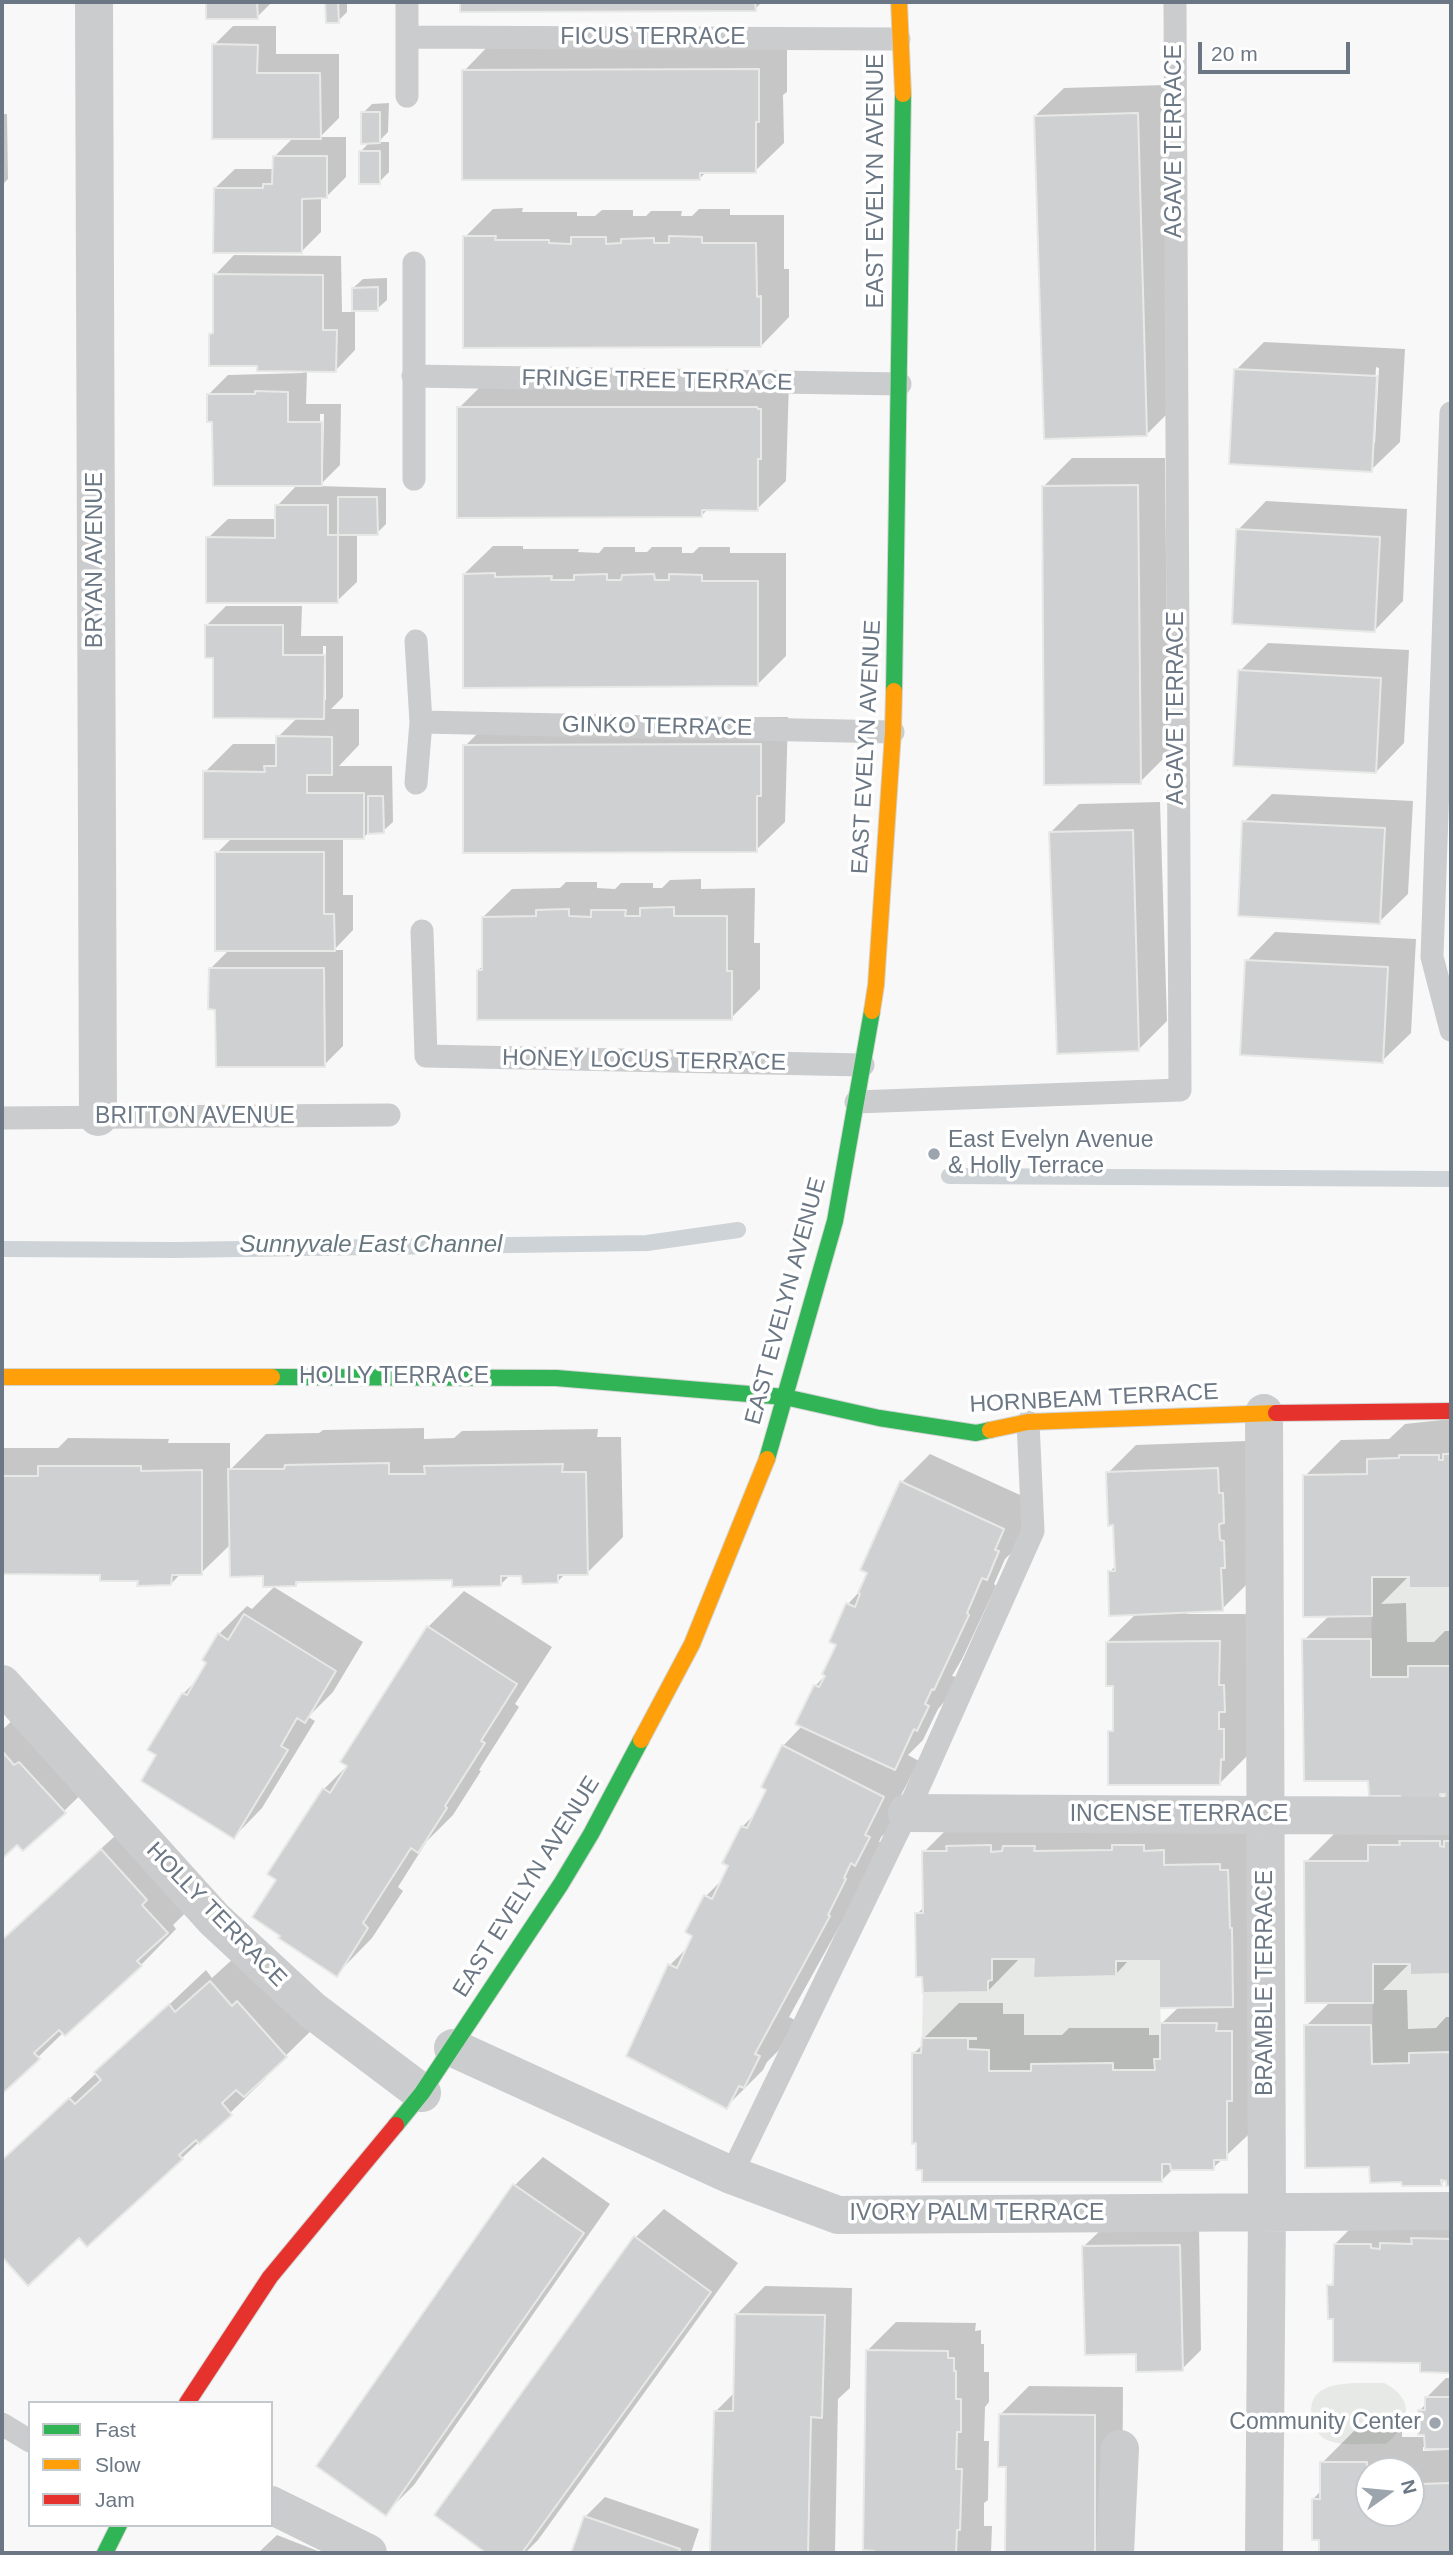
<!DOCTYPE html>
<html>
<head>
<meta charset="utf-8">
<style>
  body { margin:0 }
  #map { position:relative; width:1453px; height:2555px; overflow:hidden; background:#f8f8f8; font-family:Helvetica,sans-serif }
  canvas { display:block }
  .frame { position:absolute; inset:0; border:4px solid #6b7784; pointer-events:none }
  .legend { position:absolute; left:28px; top:2401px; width:245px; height:126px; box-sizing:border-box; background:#fff; border:2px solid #c4c9ce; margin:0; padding:9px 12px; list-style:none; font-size:21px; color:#6b7784 }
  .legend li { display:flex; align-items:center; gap:14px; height:35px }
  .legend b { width:35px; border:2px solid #c4c9ce }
  .north { position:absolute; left:1355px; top:2457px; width:70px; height:70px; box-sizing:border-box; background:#fff; border:2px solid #c4c9ce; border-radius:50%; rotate:75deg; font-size:19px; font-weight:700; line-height:28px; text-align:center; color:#6b7784 }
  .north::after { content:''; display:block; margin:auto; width:24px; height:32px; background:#9ca4ad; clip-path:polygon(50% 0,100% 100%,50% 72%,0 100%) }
  .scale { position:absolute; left:1198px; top:42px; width:152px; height:32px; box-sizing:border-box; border:4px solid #6b7784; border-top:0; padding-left:9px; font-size:21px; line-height:24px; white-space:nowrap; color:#6b7784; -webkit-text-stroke:5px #fff; paint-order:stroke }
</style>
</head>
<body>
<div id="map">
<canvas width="1453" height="2555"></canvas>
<div class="frame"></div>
<ul class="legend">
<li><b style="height:9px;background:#30b455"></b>Fast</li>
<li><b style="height:9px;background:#ff9f0a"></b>Slow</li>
<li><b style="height:9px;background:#e5322d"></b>Jam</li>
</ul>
<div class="north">N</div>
<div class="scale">20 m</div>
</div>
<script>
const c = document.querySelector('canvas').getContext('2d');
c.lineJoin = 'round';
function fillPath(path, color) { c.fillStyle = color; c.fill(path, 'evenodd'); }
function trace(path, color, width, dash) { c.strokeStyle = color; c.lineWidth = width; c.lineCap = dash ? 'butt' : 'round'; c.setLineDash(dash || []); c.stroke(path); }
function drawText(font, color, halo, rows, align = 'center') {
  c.font = font + ' Helvetica,sans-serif'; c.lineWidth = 7; c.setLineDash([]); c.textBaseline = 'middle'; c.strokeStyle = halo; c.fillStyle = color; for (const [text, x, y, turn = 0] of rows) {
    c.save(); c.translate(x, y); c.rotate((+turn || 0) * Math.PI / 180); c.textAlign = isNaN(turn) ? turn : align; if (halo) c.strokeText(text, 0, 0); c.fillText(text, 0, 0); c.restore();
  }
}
const green = new Path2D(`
  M1372,1577L1451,1578V1676L1371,1677Z
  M992,1959L1159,1961L1162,2070L989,2071V2050L968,2049V2038H922L923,1993L988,1992Z
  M1373,1964L1451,1965V2062L1372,2064Z
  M1384,2383C1416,2399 1410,2424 1386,2444C1369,2443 1346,2447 1330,2441C1320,2438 1316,2431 1313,2422C1301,2376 1356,2384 1384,2383Z`);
const shadow = new Path2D(`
  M208,2H272L257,17H208Z
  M327,2H347V12L338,21H327Z
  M462,2H762L755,9L462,10Z
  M233,26H276V54H339V118L320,137H346V177L326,197H321V232L301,252L215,188L235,169H274V157L294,137L214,45Z
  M492,42H787V92L783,95L784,143L755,171L706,172L699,179L464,71Z
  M1166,85L1175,406L1147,434L1035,116L1064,88Z
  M389,103L388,132L378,142H389V172L379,182L361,151L370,142L363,113L372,104Z
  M2,114H7L8,179L2,185Z
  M523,208L522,212H577V216H595L602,210H633V216H646L651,211H682L681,216H692L699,209H730V215H784V269H789V317L761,346L465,237L493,209Z
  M234,255L341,256L342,312H354L353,288L363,279L387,278V300L377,309L355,310V350L336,370H307L306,404H341L340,465L319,486L386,488V524L377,533H357V582L337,601L208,538L228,519H277V506L298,484L214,421L209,394L228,375L303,373V370L259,365L211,334L215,330V275ZM320,414H324L323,467H320Z
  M1264,342L1405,349L1400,442L1371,470L1236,370ZM1376,367L1379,368L1375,443H1372Z
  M487,380L789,381L786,481L757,509H708L701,516L459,408Z
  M1072,458H1165L1168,754L1140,782L1044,486Z
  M1266,501L1407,509L1403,601L1375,630L1238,530Z
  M493,546H523V549H579L578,552L599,553L604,547H635V552H647L652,547H682V553H693L699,547H730V553H786V656L758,684L464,574Z
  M226,606H302L301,636H343V697L331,709H359V745L339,766H392L393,822L383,831L369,832L364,837H343V895H353V930L334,950H343V1046L324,1065L217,1008L210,969L230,949L217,853L233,837L205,772L233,744H278V737L298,717L215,656L207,625ZM323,646H326V700H323Z
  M1268,643L1409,650L1404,743L1376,772L1240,671Z
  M788,717L785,822L756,850L465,746L493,718Z
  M1272,794L1413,801L1408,894L1379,922L1244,822Z
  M1160,802L1167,1021L1139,1049L1051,832L1079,804Z
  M701,879V889L755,888L754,943H760V989L731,1018L478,970L484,965L483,917L512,889L560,888L566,882H597V888L615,889L621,883H653V888H662L670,880Z
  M1275,932L1416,939L1411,1033L1382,1061L1247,961Z
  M1451,1419V1586L1407,1569V1578L1381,1604L1406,1603L1407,1642H1434L1445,1631H1451V1798L1447,1791L1440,1797L1402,1794L1370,1779L1304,1640L1330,1615L1305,1476L1341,1440L1389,1439L1405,1424Z
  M424,1428V1439L454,1438L462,1431L598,1429L597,1437H621L623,1537L587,1573H566L557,1582L523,1574H511L501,1584L454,1578L300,1580L296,1585L265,1575L231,1544L201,1573H181L171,1584L102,1573H2V1448H58L68,1438L169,1439L168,1443H230V1470L266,1434L319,1433L323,1430Z
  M1246,1441L1250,1581L1222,1609L1187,1611V1614H1247L1248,1755L1220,1783L1110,1732L1115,1727V1684L1107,1642L1137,1613L1110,1572L1116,1565L1115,1523L1108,1473L1136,1445Z
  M930,1454L1031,1500L1026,1523L1014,1550L1005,1559L994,1584L996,1586L962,1659L952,1676L956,1677L945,1701L938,1709L923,1740L908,1755L919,1761L899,1799L891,1828L881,1837L879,1842H881L865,1880L789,2017L795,2020L779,2050L767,2062L763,2070L727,2106L670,1965L690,1945L706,1896L725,1877L742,1827L757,1812L768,1790L783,1746L803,1725L815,1686L826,1675L838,1644L848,1604L861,1590L902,1482Z
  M274,1587L363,1642L333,1692L308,1717L315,1721L262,1808L234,1837L159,1755L183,1694L200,1677L219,1634L247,1606L252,1609Z
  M464,1591L552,1647L515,1704L519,1707L479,1770L481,1771L453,1815L427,1841L398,1887L403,1891L372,1938L337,1974L278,1880L270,1874L324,1789L348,1765L428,1627Z
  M29,1705L100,1776L64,1811L17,1843L2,1857V1730Z
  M1451,1806V1973H1411V1956H1408V1965L1383,1990H1407L1408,2029L1436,2028L1446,2017H1451V2184H1448L1447,2178L1441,2184L1403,2180L1371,2165L1306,2026L1331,2001L1306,1862L1342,1826Z
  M138,1815L203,1896L173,1925L176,1929L141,1965L65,2034L64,2032L2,2092V1939Z
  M960,1816L1255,1829L1262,2122L1213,2168H1174L1161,2181L914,2053L923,2044V2039L959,2003H1003V2014H1024V2035H1062L1069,2028H1149V2035H1162V2023L1180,2006L1160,1959H1130L1115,1975L1035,1957H1021L988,1991L917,1914L925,1906L924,1852ZM948,2037H977V2040H948Z
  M247,1946L322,2020L265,2076L266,2078L230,2113L182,2158L79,2236L28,2283L2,2255V2162L206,1970L212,1978Z
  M543,2157L610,2204L414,2485L386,2513L319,2466L515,2185Z
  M1451,2203V2371H1422V2361L1335,2318L1329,2286L1335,2280V2244L1371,2208Z
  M664,2209L738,2263L538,2540L525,2553H489L436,2515L636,2237Z
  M1199,2226L1201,2350L1182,2369L1138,2352L1084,2246L1104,2227Z
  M765,2286L852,2288L850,2388L838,2399L835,2553H712L715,2412L735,2392L737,2314Z
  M896,2322L976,2323L975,2331L981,2330V2344H984V2372H989V2402L985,2407L984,2441H989L988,2500L984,2503V2526H992L991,2553H876L867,2351Z
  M1446,2378H1451V2553H1321V2538L1313,2499L1321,2491L1322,2463L1358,2427L1402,2426V2437H1426L1419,2411L1426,2404V2398ZM1423,2447H1448V2450L1423,2451ZM1369,2471H1411V2513H1369Z
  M1029,2386L1123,2387L1122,2536L1105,2553H1007V2465L1000,2415Z
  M605,2497L699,2529L691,2553H573L585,2517Z
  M277,2535L323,2553H258Z`);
const stream = new Path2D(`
  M949,1176L1451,1179
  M2,1249L175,1250L647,1243L738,1230`);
const building = new Path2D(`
  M206,2H257L258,19H206Z
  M325,2H338L339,23H326Z
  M460,2H755L756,11L460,12Z
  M212,44L258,45L257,73H320L321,139H212Z
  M759,69V122H756V173H700V180H462V70Z
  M361,112H380V143L361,144Z
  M1138,113L1147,436L1044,439L1034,116Z
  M359,151H380V184H359Z
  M273,156H327V198L302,199V253H213L214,188H263V184H272Z
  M463,236H496L495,240H549V243L571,244V237H606V244L621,243V239L654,238V243H669V236L702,237V243H756L757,297L761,296V347L463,348Z
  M213,274L323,275V330H337L336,372L257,371V366H209V334L213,333Z
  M378,287V311H352V288Z
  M1234,369L1377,376L1372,472L1229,464Z
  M255,391L288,392V422H322V486H213L212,422H207V394H255Z
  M457,407H757L758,409H761V459H758V511L702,510V517L457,518Z
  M1138,485L1141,784L1044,785L1042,486Z
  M338,497H377L378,535H338Z
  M275,505H328V535H338V603H206V537L275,538Z
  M1236,529L1380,537L1375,632L1232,624Z
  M495,573V577L552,576L551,580H574V575L607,574V580H621L622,575L654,574L655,580H669V574L702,575V581H758V686L463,688V574Z
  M205,625H283V655H325L324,719L213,718V658H205Z
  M1238,670L1381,678L1376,773L1233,766Z
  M276,736L332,737V775H307V793H364V839H203V771L265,772L264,766H276Z
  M761,744V796H757V852L463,853V745Z
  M368,796H383L384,833L368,834Z
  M1242,821L1385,828L1380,924L1238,916Z
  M1133,830L1139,1051L1057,1054L1049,832Z
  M215,852H324V914H334L335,951H215Z
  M674,907V916H727V971H732V1020H477V970H482V917L536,916V910L569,909V916L591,917V910H626L625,916H640V908Z
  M1245,960L1388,967L1383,1063L1240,1055Z
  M209,968H324L325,1067H216L215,1010L208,1009Z
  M1443,1454H1451V1588H1409V1577H1372V1616L1303,1617V1475L1367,1474V1459L1399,1458V1455H1439V1460H1443Z
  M389,1463V1474H425L424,1466L563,1464L562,1472H586L588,1575H558V1583L522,1584L521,1576H501V1586L452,1587V1580L296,1582V1586L263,1587V1576L230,1577L228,1469H284L285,1465Z
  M38,1466H141V1471L202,1470V1575H172L171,1585L137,1586L138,1581H100V1575L2,1574V1476H38Z
  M1218,1468L1219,1493H1223L1224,1523L1219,1524L1220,1540L1224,1541L1225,1568H1221L1223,1611L1109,1616L1108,1571H1115L1113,1525L1108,1526L1106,1472Z
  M900,1481L1004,1529L995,1550L999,1551L987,1580L982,1578L967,1613L969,1615L934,1690L932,1689L925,1704L929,1706L917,1731L914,1729L895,1770L795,1724L814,1685L819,1687L825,1676L822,1674L836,1645L829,1642L846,1603L855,1607L860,1594L858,1593L867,1573L860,1570Z
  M244,1614L336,1671L305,1723L297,1718L281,1746L288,1750L234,1839L141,1781L156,1755L147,1750L182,1693L187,1695L206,1663L202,1660L218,1633L228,1640Z
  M427,1626L517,1684L481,1741L485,1743L445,1806L447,1808L418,1853L411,1848L363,1923L368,1928L337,1977L278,1938L280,1936L252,1917L276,1880L267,1874L323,1788L330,1793L347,1766L340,1762Z
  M1302,1639H1371V1677H1408V1666H1451V1799H1444L1445,1794H1440L1441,1799L1400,1800V1796H1369L1368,1781H1304Z
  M1220,1641L1219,1685H1224L1225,1712H1219V1729H1224V1760L1221,1759L1220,1785H1108V1731H1113V1686H1106V1642Z
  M782,1745L884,1797L865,1835L870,1837L855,1866L851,1863L844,1878L846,1879L828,1915L830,1916L755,2054L760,2056L744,2088L739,2086L727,2109L626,2056L668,1964L677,1968L692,1936L685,1932L704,1895L712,1899L728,1866L722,1863L741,1826L747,1828L766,1790L761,1787Z
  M2,1751L14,1765L19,1762L66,1813L23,1851L17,1845L2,1859Z
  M1399,1841H1440V1846L1444,1847V1841H1451V1974L1410,1975V1964H1373V2003H1305L1304,1861H1368V1845H1400Z
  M991,1845V1852L1002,1851L1003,1846H1035L1034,1851L1112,1850V1845H1144V1851L1164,1850V1865L1220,1864V1870H1228L1230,1928H1232L1233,2007L1159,2008V1961H1116V1976L1033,1978L1034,1959H992V1980L988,1981V1992L923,1993L922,1977H916L915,1913H923L922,1851H947L946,1846Z
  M101,1849L147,1900L142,1905L168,1933L137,1961L142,1966L65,2036L59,2030L34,2053L40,2059L2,2094V1940Z
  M210,1981L232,2006L237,2001L287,2057L244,2097L236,2090L222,2103L232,2115L199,2144L196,2140L179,2155L183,2159L87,2247L79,2238L28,2286L2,2257V2160L69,2098L75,2104L101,2080L94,2072L169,2004L175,2012Z
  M1160,2023H1217L1216,2031H1232V2101H1227V2160H1214V2170H1171L1170,2164H1162V2182H922V2170H916V2143L912,2144V2053H921L922,2038H968V2049L989,2050V2071H1031V2064L1113,2063V2070H1155L1154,2059H1160Z
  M1304,2025H1371L1372,2064L1409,2063V2053L1451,2052V2186H1446V2181L1441,2180L1442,2186H1402L1401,2182L1370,2183L1369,2167L1305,2168Z
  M513,2184L584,2233L386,2516L316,2466Z
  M634,2236L711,2292L522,2553H486L434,2515Z
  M1411,2238L1451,2239V2373L1420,2372V2363L1333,2362V2319H1328L1327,2285H1333L1334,2244H1371V2248L1380,2249V2243L1412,2244Z
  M1180,2245L1183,2371L1136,2372V2354L1085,2355L1082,2246Z
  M735,2314L825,2315L822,2418L811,2417L808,2553H710L714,2411H733Z
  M866,2350L948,2351V2358H954V2371H956V2399H961V2432H957L956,2469H962L960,2530H957L956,2553H874V2551L863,2550Z
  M1425,2397H1451V2449H1425L1424,2435H1418V2410H1425Z
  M999,2414L1095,2415V2553H1005L1006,2467H998Z
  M1320,2462H1367V2472H1369V2513H1411V2486H1420V2484L1451,2483V2553H1319V2540H1312V2499H1320Z
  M584,2516L680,2549L679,2553H571Z`);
const lane = new Path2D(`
  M407,2V96
  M407,37L899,39
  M413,376L900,384
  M1451,413L1432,957L1451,1030
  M414,479V263
  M421,722L893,732
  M416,783L421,722L416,641
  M422,931L426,1056L863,1065
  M856,1102L1180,1090L1175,2
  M2,1118L389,1115
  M731,2175L907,1813L1033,1531L1028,1422
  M2,2424L30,2441`);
const street = new Path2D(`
  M94,2L98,1117
  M1264,1413L1267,2213L1264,2553
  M2,1684L214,1919L312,2010L422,2093
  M907,1813L1451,1816
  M453,2048L731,2175L838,2215L1451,2211
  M271,2505L368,2553
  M1115,2553L1120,2449`);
const fast = new Path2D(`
  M894,691L903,94
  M272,1377L556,1378L785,1397L879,1418L976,1433L990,1430
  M767,1459L835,1221L872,1011
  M396,2125L422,2093L561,1884L591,1834L641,1740
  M105,2553L119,2525`);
const slow = new Path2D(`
  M899,2L903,94
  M872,1011L876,985L893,732L894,691
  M2,1377H272
  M990,1430L1028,1422L1276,1413
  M641,1740L692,1644L767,1459`);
const jam = new Path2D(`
  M1276,1413L1451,1411
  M187,2403L270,2277L396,2125`);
const markers = [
  [934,1154,7,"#9ca4ad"],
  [1435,2423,7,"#9ca4ad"]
];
const streetNames = [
  ["FICUS TERRACE",653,38],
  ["AGAVE TERRACE",1175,141,-90],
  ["EAST EVELYN AVENUE",877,181,-90],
  ["FRINGE TREE TERRACE",657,381,1],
  ["BRYAN AVENUE",96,560,-90],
  ["AGAVE TERRACE",1177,708,-90],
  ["GINKO TERRACE",657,727,1],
  ["EAST EVELYN AVENUE",867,747,-87],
  ["HONEY LOCUS TERRACE",644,1061,1],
  ["BRITTON AVENUE",195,1117],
  ["EAST EVELYN AVENUE",786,1301,-75],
  ["HOLLY TERRACE",394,1377],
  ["HORNBEAM TERRACE",1094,1399,-3],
  ["INCENSE TERRACE",1179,1815],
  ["EAST EVELYN AVENUE",527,1887,-58],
  ["HOLLY TERRACE",216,1915,46],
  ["BRAMBLE TERRACE",1266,1983,-90],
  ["IVORY PALM TERRACE",977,2214]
];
const poiNames = [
  ["East Evelyn Avenue",948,1141],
  ["& Holly Terrace",948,1167],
  ["Community Center",1421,2423,"right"]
];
const waterNames = [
  ["Sunnyvale East Channel",371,1245]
];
fillPath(green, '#e6e9e5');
fillPath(shadow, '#0003');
trace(stream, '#cdd3d6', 16);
fillPath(building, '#ced0d1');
trace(building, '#e8e8e7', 2);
trace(fast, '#d4d5d5', 18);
trace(slow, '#d4d5d5', 18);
trace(jam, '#d4d5d5', 18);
trace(lane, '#cbccce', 23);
trace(street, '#cbccce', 38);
trace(fast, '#30b455', 16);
trace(slow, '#ff9f0a', 16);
trace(jam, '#e5322d', 16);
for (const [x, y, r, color] of markers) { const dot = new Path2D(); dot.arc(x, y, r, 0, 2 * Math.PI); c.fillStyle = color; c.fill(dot); trace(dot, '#fff', 2.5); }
drawText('23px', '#6b7784', '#fff', streetNames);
drawText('23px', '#6b7784', '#fff', poiNames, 'left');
drawText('italic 24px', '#67777f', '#fff', waterNames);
</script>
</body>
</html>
